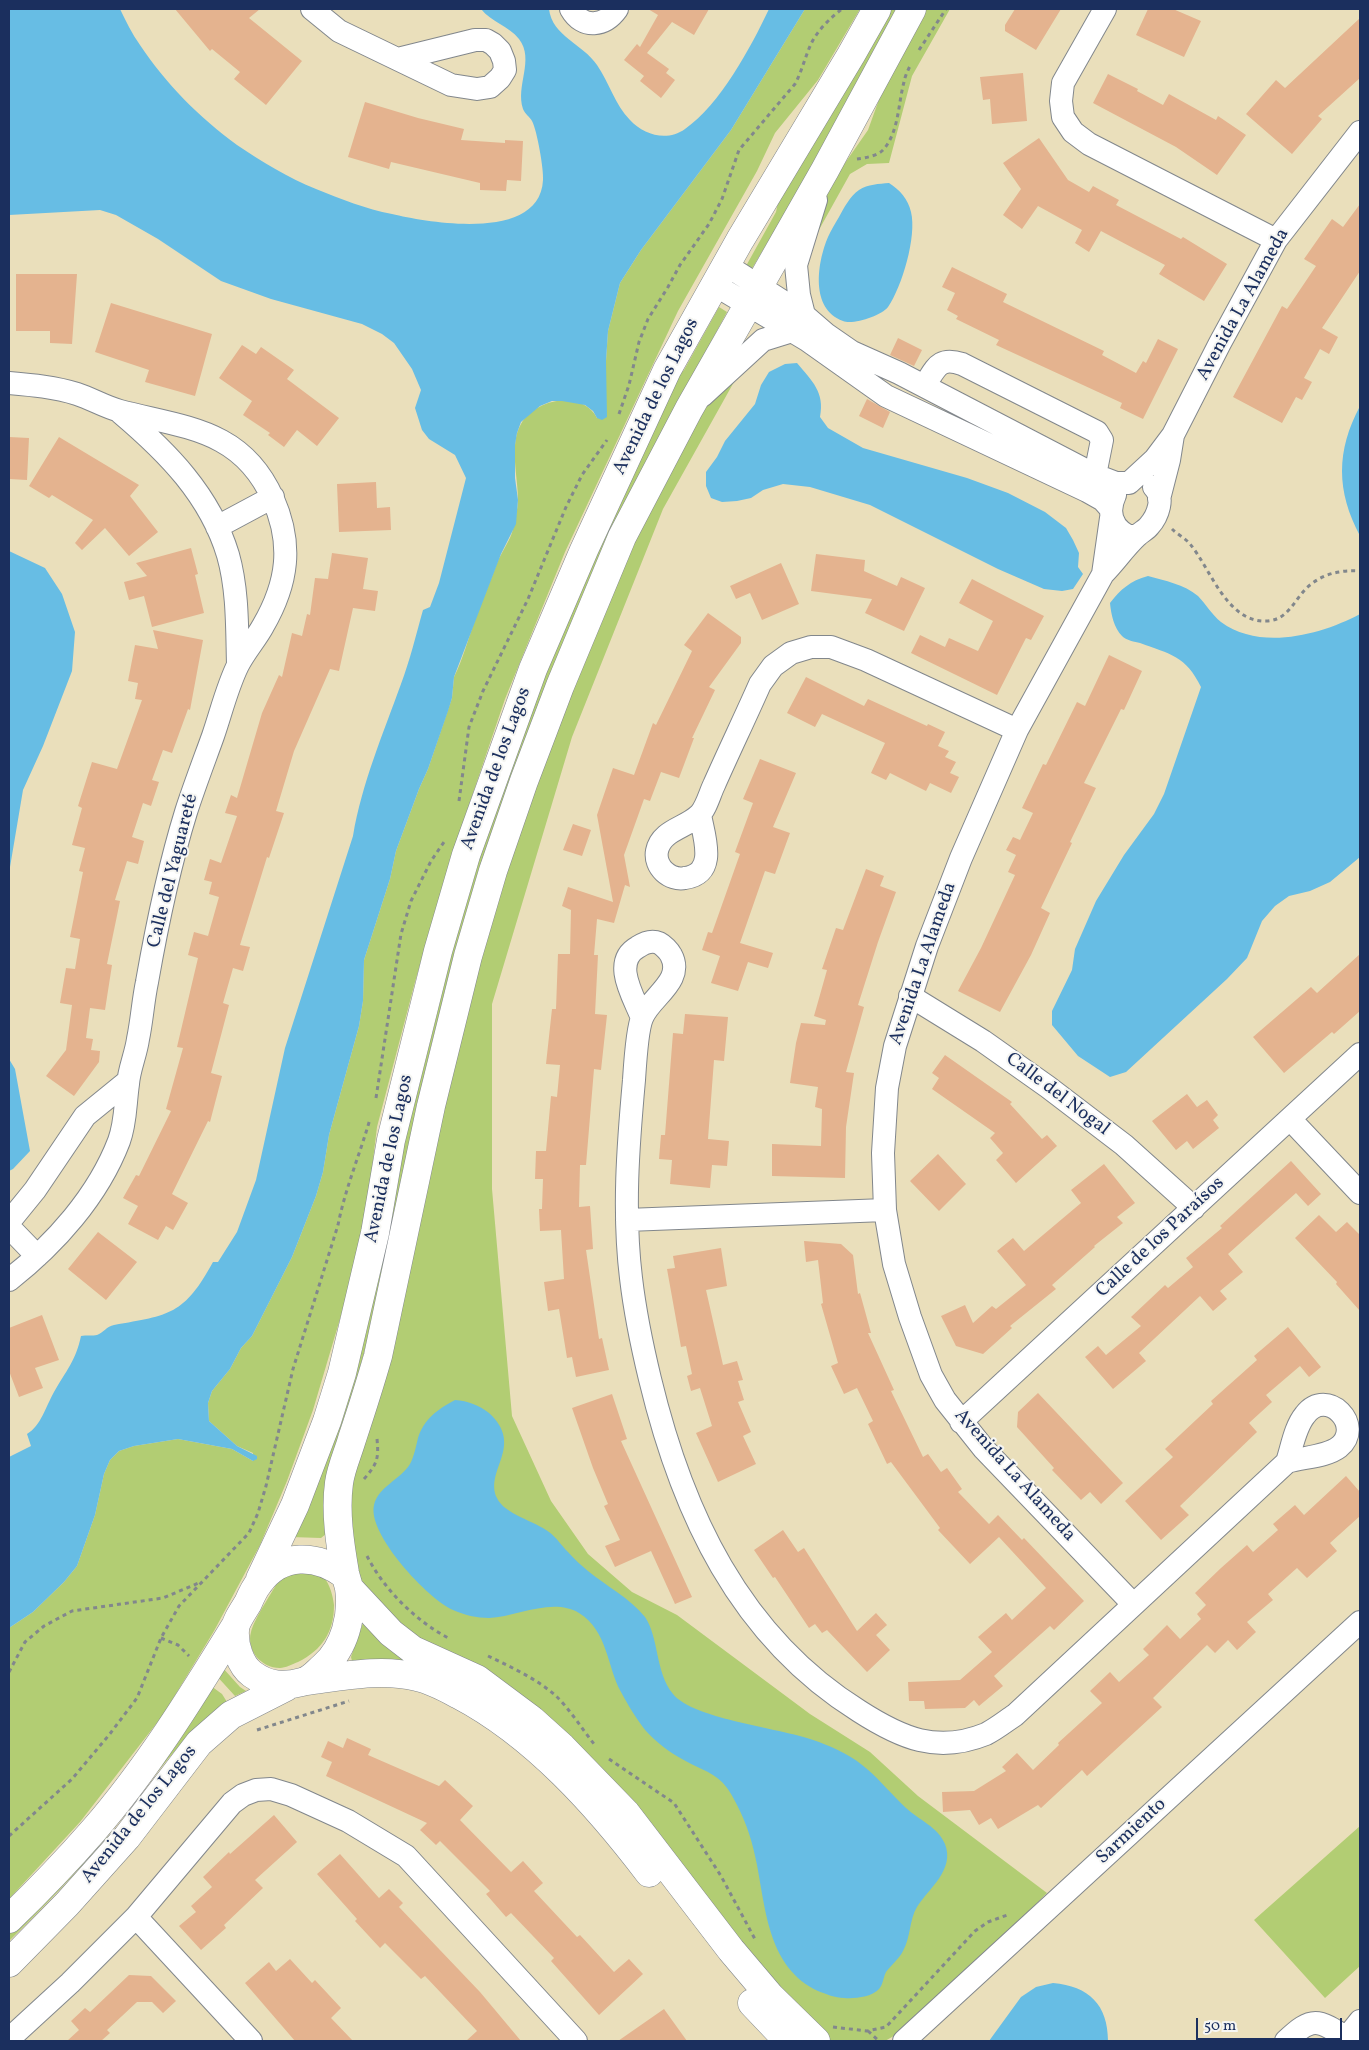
<!DOCTYPE html>
<html>
<head>
<meta charset="utf-8">
<style>
  body { margin:0 }
  #map { position:relative; width:1369px; height:2050px; overflow:hidden; background:#eadfbb; font-family:Vollkorn,serif }
  canvas { display:block }
  .frame { position:absolute; inset:0; border:10px solid #1b2f5e; pointer-events:none }
  .scale { position:absolute; left:1196px; top:2018px; width:146px; height:22px; box-sizing:border-box; border:2px solid #1b2f5e; border-top:0; padding-left:6px; font-size:15px; line-height:18px; white-space:nowrap; color:#1b2f5e; -webkit-text-stroke:4px #f6f6f2; paint-order:stroke }
</style>
</head>
<body>
<div id="map">
<canvas width="1369" height="2050"></canvas>
<div class="frame"></div>
<div class="scale">50 m</div>
</div>
<script>
const c = document.querySelector('canvas').getContext('2d');
c.lineJoin = 'round';
function fillPath(path, color) { c.fillStyle = color; c.fill(path, 'evenodd'); }
function trace(path, color, width, dash) { c.strokeStyle = color; c.lineWidth = width; c.lineCap = dash ? 'butt' : 'round'; c.setLineDash(dash || []); c.stroke(path); }
function drawText(font, color, halo, rows, align = 'center') {
  c.font = font + ' Vollkorn,serif'; c.lineWidth = 4; c.setLineDash([]); c.textBaseline = 'middle'; c.strokeStyle = halo; c.fillStyle = color; for (const [text, x, y, turn = 0] of rows) {
    c.save(); c.translate(x, y); c.rotate((+turn || 0) * Math.PI / 180); c.textAlign = isNaN(turn) ? turn : align; if (halo) c.strokeText(text, 0, 0); c.fillText(text, 0, 0); c.restore();
  }
}
const green = new Path2D(`
  M805,9H860L818,80L775,133L757,171L678,311L565,552L505,699L453,852L415,982L377,1127L368,1202L345,1302L313,1410L287,1481L260,1545L214,1631L163,1715L80,1822L9,1899V1628L33,1612L64,1582L77,1566L95,1515L104,1474L110,1460L119,1451L134,1446L178,1439L232,1449L253,1461V1453L237,1446L209,1421L208,1403L212,1391L230,1369L241,1348L252,1336L292,1257L316,1196L323,1172L329,1135L359,1026L363,1001L364,960L390,879L396,851L419,789L428,769L452,698L454,677C463,659 468,639 475,620C482,601 490,582 497,563C501,553 511,539 513,529C515,520 518,508 518,499C518,477 509,444 521,424C535,399 582,389 597,418L606,361L608,331L620,283L641,250L731,130Z
  M885,9H898L811,170L751,270L746,266L776,212L781,187Z
  M920,9H950L912,76L889,163L867,164L850,174L805,255L829,186L868,130L885,83Z
  M719,307L727,312L624,504L546,686L453,965L431,1047L379,1295L361,1364L325,1493L324,1514L326,1534L321,1538L291,1537L500,775L667,385L684,370Z
  M744,364L663,509L572,737L492,1004V1189L512,1416L551,1501L588,1554L632,1592L677,1615L810,1714L870,1752L918,1796L1047,1893L974,1965L899,2033L885,2041H830L824,2038L427,1649L377,1607L360,1577L346,1538L348,1489L467,996L559,704L687,424Z
  M306,1569C311,1571 319,1573 323,1577C330,1583 333,1597 334,1605C334,1632 322,1650 298,1662C293,1664 285,1668 280,1668C261,1668 246,1650 251,1632C254,1619 273,1591 280,1578Z
  M365,1617L397,1648L424,1663L467,1682L514,1713L568,1762L615,1813L758,1992L807,2041H798C783,2026 767,2011 753,1995C662,1890 580,1742 450,1681C420,1667 389,1657 355,1663L352,1661L351,1657Z
  M222,1667L240,1687L246,1691L235,1696L214,1673Z
  M207,1683L222,1694L227,1702C177,1738 145,1791 106,1838C75,1874 43,1908 9,1941V1925Z
  M1360,1826V1966L1325,1998L1254,1920Z`);
const water = new Path2D(`
  M9,9H120C126,21 132,34 140,45C165,83 200,118 237,145C262,162 289,178 316,189C341,199 366,209 392,214C430,223 540,242 543,180C544,170 537,130 532,121C530,117 525,114 523,109C515,86 535,60 519,39C509,26 491,22 481,9H549C552,36 583,44 597,65C609,82 615,105 630,120C644,135 667,142 685,129C720,105 751,47 769,9H805L731,130L641,250L620,283L608,331L606,361L607,417L602,420L597,418L593,411L585,405L562,401H552L540,406L521,422L517,433L515,445V478L518,500L516,524L501,554L454,677L452,698L448,711L428,769L419,789L396,851L390,879L364,960L363,1001L359,1026L329,1135L323,1172L316,1196L292,1257L252,1336L241,1348L230,1369L212,1391L208,1403L209,1421L237,1446L257,1456V1459L253,1461L232,1449L178,1439L134,1446L119,1451L110,1460L104,1474L95,1515L77,1566L64,1582L33,1612L9,1628V1457L31,1446L27,1434C41,1426 46,1406 54,1392C66,1371 76,1360 81,1336C86,1335 93,1336 97,1335C103,1333 107,1326 114,1325C170,1315 184,1315 213,1262H218L237,1232L256,1180L285,1048L353,836C362,783 383,734 401,684C410,660 416,635 423,610L430,607L439,583L466,478L455,455L429,439L422,430L415,408L421,390L412,369L394,343L382,334L362,324L271,299L221,281L158,239L116,215L100,210L9,215Z
  M889,183C900,190 908,199 911,212C917,236 902,287 888,307C881,316 853,325 843,321C810,309 817,263 828,237C831,230 835,224 839,217C844,208 850,196 859,190C868,184 879,184 889,183Z
  M797,363C812,381 825,392 820,417L828,428L863,448L967,478L1008,493L1045,512L1066,528L1073,540L1079,553L1078,567L1083,574L1073,589L1062,591L1044,589L998,569L870,505L810,487L783,484L763,490L751,498L737,501L722,502L711,498L706,486V472L717,457L725,441L755,404L761,385L769,372L785,364Z
  M1360,406V536C1336,491 1336,451 1360,406Z
  M9,551L45,568L62,594L75,632L72,671L43,746L23,790L9,873Z
  M1148,576C1165,581 1184,584 1198,596C1206,604 1212,615 1221,622C1260,651 1321,635 1360,614V857L1330,882L1310,891L1289,896L1275,906L1262,921L1247,958L1227,979L1126,1072L1110,1077L1078,1056L1052,1025V1011L1072,970L1075,949L1096,901L1124,855L1154,814L1164,794L1201,687C1186,656 1170,654 1140,643C1135,642 1126,640 1122,636C1114,628 1111,614 1110,603C1121,589 1130,581 1148,576Z
  M9,1059L15,1069L30,1151L13,1169L9,1171Z
  M455,1400C468,1401 479,1405 489,1413C525,1446 484,1470 497,1498C504,1514 535,1521 549,1532C557,1538 561,1545 568,1552C574,1559 581,1565 588,1571C606,1586 630,1598 645,1617C659,1637 655,1672 673,1694C694,1720 784,1728 819,1742C835,1748 854,1757 867,1769C881,1781 892,1795 906,1808C920,1821 937,1826 945,1844C955,1870 929,1888 917,1907C909,1920 911,1937 903,1951C899,1959 891,1965 886,1972C883,1978 883,1985 879,1989C872,1997 854,1999 844,1998C835,1998 826,1994 818,1991C769,1968 766,1912 757,1865C753,1844 747,1824 737,1805C733,1797 728,1788 722,1782C711,1771 695,1767 682,1759C669,1752 656,1742 646,1731C637,1720 628,1705 621,1692C607,1667 608,1631 579,1613C552,1597 517,1617 489,1618C477,1618 464,1615 453,1610C428,1599 367,1534 374,1505C378,1487 401,1479 410,1464C414,1457 416,1446 418,1438C424,1419 438,1409 455,1400Z
  M1053,1983C1089,1986 1108,2005 1108,2041H989L1021,1997L1036,1987Z`);
const building = new Path2D(`
  M175,9H260L249,18L302,61L266,105L234,79L240,72L212,49L210,51Z
  M648,9H709L694,35L672,22L647,53L669,69L666,73L675,80L661,98L640,81L644,76L624,60L637,44L640,47L658,15Z
  M1015,9H1061L1036,50L1005,31V25Z
  M1148,9H1173L1201,21L1184,57L1136,35Z
  M1360,18V78L1318,116L1322,119L1292,154L1246,114L1276,80L1285,88Z
  M1023,73L1027,121L992,124L990,99L983,100L980,77Z
  M1108,74L1138,89L1137,91L1163,105L1169,94L1216,120L1218,116L1246,135L1217,175L1176,147L1093,103Z
  M365,102L418,118L464,129L461,140L505,143V140L523,141L521,181L507,180L506,191L480,190V183L391,162L389,169L348,157Z
  M1039,138L1068,180L1089,192L1093,186L1119,200L1116,205L1181,239L1183,237L1227,264L1204,301L1159,274L1165,265L1101,231L1089,252L1075,243L1082,230L1038,206L1022,229L1003,215L1021,189L1003,163Z
  M1360,204V271L1322,328L1338,337L1329,354L1320,349L1304,378L1312,382L1302,400L1296,397L1282,423L1233,397L1282,306L1287,309L1316,266L1304,259L1332,219L1343,227Z
  M952,267L1007,294L1003,302L1104,351L1102,355L1136,373L1143,361L1146,363L1158,339L1178,349L1143,419L1120,408L1122,403L996,345L999,340L956,319L958,316L947,310L955,293L942,287Z
  M16,274H77L72,344L50,343V331H16Z
  M111,303L212,334L195,396L145,382L149,370L95,352Z
  M898,338L922,350L914,366L890,355Z
  M242,345L256,354L261,347L294,370L287,379L339,418L317,446L297,430L284,447L268,435L270,433L243,415L252,401L219,378Z
  M867,399L890,412L883,428L859,416Z
  M9,437L29,438L27,480L9,479Z
  M59,437L139,485L130,496L158,532L129,556L105,528L82,550L75,543L93,520L52,495L49,498L29,486Z
  M376,482L377,508L390,507L391,530L339,532L337,484Z
  M191,548L198,574L195,575L204,613L152,627L144,596L129,600L124,582L147,576L136,563Z
  M332,553L368,558L363,589L378,591L375,611L353,608L339,671L330,669L294,751L276,811L284,813L269,858L267,857L240,945L250,947L243,971L233,968L223,1003L229,1005L211,1073L222,1076L210,1122L208,1121L172,1194L188,1203L173,1230L166,1226L158,1240L128,1224L138,1206L123,1198L136,1175L139,1176L171,1111L166,1109L183,1048L177,1047L198,958L188,955L194,932L208,936L219,897L209,894L212,882L204,880L210,859L221,863L237,816L225,813L231,795L237,798L262,713L279,675L282,677L292,633L302,636L307,614L310,615L315,578L328,579Z
  M816,554L865,560L864,571L897,586L901,577L925,588L904,631L865,613L872,599L811,591Z
  M781,563L799,604L762,620L750,593L736,599L730,586Z
  M972,579L1044,616L1031,640L1026,638L997,695L911,653L920,635L945,647L949,638L978,651L993,621L959,603Z
  M708,613L741,637V643L709,687L715,690L692,738H694L679,778L661,772L650,801L644,799L624,855L630,887L625,885L614,923L597,919L594,955H598L595,1014L607,1015L601,1070L594,1069L586,1165H580L579,1207L590,1206L593,1249L586,1250L599,1339L602,1338L609,1370L576,1377L572,1357L567,1358L559,1309L548,1311L544,1282L564,1279L561,1230L540,1231L539,1209H542L543,1179H535L536,1151H546L551,1096L557,1097L560,1065L546,1064L552,1009H556L558,954H570L571,910L562,906L568,887L613,902L597,815L613,768L634,775L653,723L656,725L692,651L684,645Z
  M153,630L203,640L190,710L188,709L172,753L163,750L152,780L159,782L151,806L143,803L132,837L144,841L138,864L127,861L115,900L120,901L107,964L112,965L105,1010L90,1008L86,1038L93,1039L91,1050L100,1051L99,1062L74,1096L46,1076L66,1050L72,1005L60,1003L66,968L75,969L80,939L70,937L83,872L79,871L85,848L72,845L82,808L78,806L92,762L117,769L142,700L135,699L138,683L128,681L135,645L158,649Z
  M1109,655L1142,671L1124,710L1121,709L1084,783L1096,788L1070,842L1072,843L1041,908L1050,913L1031,955L1000,1012L958,991L981,948L1015,875L1008,872L1016,855L1006,850L1013,837L1020,840L1033,813L1022,808L1043,764L1046,765L1077,702L1085,706Z
  M806,677L864,706L868,699L927,726L928,724L945,732L938,746L949,751L945,757L956,762L950,773L959,777L951,793L930,783L926,791L890,773L886,780L871,773L885,743L822,714L815,727L787,713Z
  M760,759L796,773L773,827L790,833L775,874L765,871L740,943L773,953L768,968L748,962L738,991L711,983L720,956L702,950L708,932L712,933L740,854L735,852L753,803L743,799Z
  M573,824L591,830L582,856L563,850Z
  M866,869L884,876L880,886L896,892L878,942L858,1005L864,1007L846,1072L854,1073L846,1127L845,1178L772,1176V1144L821,1146L822,1109L815,1107L818,1087L790,1083L796,1043L801,1023L825,1025L826,1020L814,1016L827,970L822,969L836,928L843,930Z
  M1360,954V1011L1334,1034L1332,1032L1284,1073L1253,1037L1311,987L1317,993Z
  M685,1014L728,1017L724,1061L714,1060L708,1139L729,1141L727,1166L712,1165L710,1188L670,1184L672,1160L659,1159L661,1135H665L673,1033L683,1034Z
  M945,1055L1012,1102L1010,1104L1042,1139L1047,1135L1057,1146L1016,1183L996,1160L1003,1153L990,1138L995,1133L932,1089L939,1078L932,1073Z
  M1187,1094L1197,1107L1207,1100L1218,1115L1213,1120L1219,1128L1193,1149L1187,1141L1176,1150L1152,1121Z
  M938,1154L966,1184L939,1211L910,1181Z
  M1291,1161L1321,1194L1308,1206L1296,1193L1228,1254L1243,1272L1220,1291L1227,1299L1213,1311L1200,1296L1139,1353L1146,1361L1113,1389L1085,1357L1098,1346L1106,1355L1141,1326L1131,1317L1165,1285L1168,1288L1193,1267L1186,1258L1222,1228L1220,1226Z
  M1104,1164L1135,1203L1117,1217L1123,1223L1094,1246L1095,1247L1052,1285L1056,1289L1010,1326L1012,1328L983,1354L956,1346L941,1316L965,1305L973,1323L992,1306L996,1309L1026,1285L997,1251L1013,1238L1024,1251L1081,1203L1071,1190Z
  M1319,1215L1336,1232L1347,1222L1360,1235V1311L1336,1284L1337,1282L1295,1238Z
  M98,1232L137,1262L106,1300L68,1269Z
  M804,1241L841,1244L853,1255L858,1294L860,1293L871,1333H868L894,1390L891,1391L923,1457L928,1454L941,1472L947,1468L962,1489L958,1492L989,1524L998,1515L1022,1540L1024,1538L1084,1601L1054,1630L1050,1626L994,1676L1003,1686L979,1706L974,1700L965,1708L925,1709L924,1701H909L908,1682L960,1680L992,1652L978,1637L1006,1613L1012,1620L1046,1588L999,1537L970,1564L938,1530L940,1528L891,1462L887,1464L868,1424L873,1421L857,1388L844,1394L831,1366L838,1363L821,1304L823,1303L818,1260L806,1262Z
  M721,1248L727,1286L706,1290L723,1365L737,1361L743,1380L738,1381L744,1400L738,1402L751,1432L743,1436L756,1464L718,1482L696,1433L712,1426L700,1388L691,1391L687,1376L692,1374L686,1346L681,1347L667,1269L675,1268L673,1256Z
  M42,1315L59,1360L35,1368L43,1388L19,1397L9,1371V1328Z
  M1288,1327L1321,1367L1309,1377L1300,1366L1266,1395L1272,1402L1249,1423L1257,1432L1180,1506L1189,1515L1161,1540L1125,1501L1173,1457L1165,1449L1213,1404L1211,1401L1257,1360L1254,1356Z
  M1038,1393L1123,1483L1101,1504L1090,1492L1081,1500L1052,1470L1054,1468L1017,1427L1018,1412Z
  M612,1394L627,1439L621,1441L692,1597L675,1604L651,1551L615,1567L605,1546L620,1540L604,1506L608,1504L593,1468L572,1408Z
  M1346,1476L1360,1492V1516L1330,1543L1337,1551L1307,1578L1297,1568L1268,1594L1273,1600L1247,1622L1256,1632L1237,1650L1228,1640L1215,1653L1207,1645L1153,1698L1162,1707L1087,1776L1082,1770L1041,1808L1038,1805L998,1829L991,1818L979,1825L970,1810L943,1812L942,1792L974,1791L1006,1771L1002,1767L1017,1753L1033,1770L1059,1745L1058,1743L1102,1703L1090,1691L1110,1672L1119,1682L1149,1655L1143,1649L1167,1625L1180,1639L1201,1619L1197,1614L1206,1605L1195,1593L1221,1568L1247,1545L1253,1552L1278,1530L1273,1524L1295,1505L1304,1515Z
  M783,1530L798,1552L804,1548L857,1631L876,1613L887,1625L876,1635L890,1650L867,1672L827,1630L822,1633L815,1624L809,1628L775,1577L773,1578L754,1550Z
  M347,1738L371,1749L368,1755L439,1786L445,1780L473,1806L460,1820L511,1872L523,1861L543,1883L534,1891L577,1937L580,1935L614,1972L629,1959L643,1974L599,2015L551,1961L554,1958L511,1913L506,1917L486,1894L490,1891L440,1841L436,1845L420,1830L427,1823L326,1776L332,1762L321,1757L328,1741L343,1748Z
  M274,1815L297,1842L255,1880L263,1888L224,1925L226,1928L201,1950L179,1926L196,1912L191,1906L212,1887L203,1877L229,1852L230,1854Z
  M340,1854L379,1898L389,1889L403,1903L399,1907L480,1992L521,2041H466L477,2031L425,1976L421,1979L385,1943L380,1948L355,1921L357,1919L317,1874Z
  M290,1959L312,1983L315,1980L341,2008L331,2018L353,2041H295L245,1983L269,1962L276,1971Z
  M129,1975L151,1976L176,2001L163,2013L152,2002H137L107,2030L110,2033L101,2041H67L79,2030L71,2021L85,2008L90,2012Z
  M664,2009L687,2041H618Z`);
const path = new Path2D(`
  M919,50L946,9
  M857,159C865,158 877,156 883,150C899,132 898,104 904,82C905,76 908,70 911,64
  M619,414L629,385L639,342L648,319L668,287L680,265L709,224L722,199L739,150L795,84C802,71 805,57 811,44C817,31 830,18 842,9
  M1172,529C1177,534 1185,538 1190,544C1211,569 1227,624 1268,621C1290,619 1295,597 1310,585C1325,573 1341,570 1360,571
  M459,801L469,727L483,691L528,599L566,507L582,475L607,440
  M376,1098L401,934L411,901L431,861L444,842
  M364,1479C377,1464 379,1459 377,1439
  M367,1556C385,1591 416,1621 450,1639
  M161,1638L178,1645L189,1656
  M488,1656C511,1667 535,1678 555,1695C569,1708 582,1729 594,1744
  M9,1672L25,1642L44,1626L72,1611L163,1598L201,1582
  M257,1730L349,1701
  M609,1759L674,1803L721,1876L756,1941
  M9,1836L72,1779L109,1735L137,1698L161,1638L179,1606L249,1533L258,1513L266,1486L293,1369L338,1225C345,1189 360,1154 370,1119
  M833,2027L867,2031L886,2027L975,1931L988,1922L1010,1914
  M868,2031L879,2041`);
const street = new Path2D(`
  M312,9L339,31L451,85L477,89L490,87L500,78L505,70L504,61L500,51L493,44L486,40H475L398,59
  M571,9C583,30 605,26 617,9
  M1105,9L1063,83L1061,101L1063,117L1073,132L1089,144L1276,240
  M726,265L804,315L826,334L852,352L899,373L1095,475L1116,483H1129L1155,459L1173,435L1169,460L1159,499
  M715,285L807,340L886,396L1087,491L1103,500L1110,508
  M804,315L799,295L796,265L816,200
  M9,383C32,385 55,387 77,394C92,399 105,407 120,411C185,428 242,429 273,499C293,544 288,583 263,626C256,639 245,651 238,665C227,687 221,713 213,736C204,761 194,787 186,812C169,867 157,925 147,982C143,1001 142,1020 138,1039C136,1054 129,1069 128,1084C125,1104 126,1122 119,1141C98,1196 55,1244 9,1280
  M924,386C936,369 938,356 962,364L1097,432L1102,440L1095,475
  M702,396L763,340L792,331
  M121,413C167,452 210,495 228,555C238,590 237,629 238,665
  M1173,435L1220,343L1276,240L1360,132
  M1115,495C1107,512 1111,527 1128,536H1137
  M1111,518L1103,574C1115,562 1125,547 1137,536C1141,532 1146,530 1149,526C1158,516 1165,497 1154,487
  M217,527L273,497
  M1103,574L1017,730L961,858L927,946L895,1046L887,1088L883,1153L885,1210L894,1264L910,1317L931,1375L945,1400L984,1449L1133,1604
  M700,815C704,837 718,873 685,878C670,881 654,867 657,851C661,830 686,828 699,815C706,809 710,793 714,785C729,751 745,718 760,684L773,666L791,653L811,647H831L866,660L1017,730
  M910,996L983,1041L1048,1087L1124,1145L1194,1208
  M642,1018C634,997 611,962 638,947C644,943 652,940 659,943C663,945 669,951 671,955C685,981 650,997 642,1018C637,1030 635,1065 634,1080C628,1146 623,1212 631,1278C635,1312 642,1346 650,1379C682,1512 739,1636 859,1711C901,1738 937,1754 986,1734C996,1729 1006,1721 1015,1715L1287,1462C1303,1457 1326,1457 1339,1447C1365,1426 1327,1386 1305,1415C1295,1427 1292,1447 1287,1462
  M1290,1119L1360,1193
  M627,1220L885,1210
  M9,1222L35,1190L85,1116L128,1081
  M9,1227L37,1256
  M961,1422L1360,1054
  M136,1917L251,2041
  M9,2039L70,1983L136,1917L232,1803L243,1795L256,1790L271,1789L291,1795L348,1821L406,1856L576,2041
  M904,2041L1360,1622
  M1286,2041C1312,2016 1318,2019 1347,2038
  M1344,2041L1360,2021`);
const secondary = new Path2D(`
  M345,1575C317,1554 281,1552 259,1583C254,1589 251,1596 248,1603C244,1610 235,1622 235,1630C234,1645 240,1665 252,1674C268,1686 284,1687 302,1682C311,1680 316,1673 323,1667C345,1648 353,1615 349,1588C348,1583 346,1578 345,1573C340,1544 335,1512 339,1483C341,1468 348,1453 352,1439C361,1412 370,1384 378,1356L431,1106L468,956L493,871L524,781L560,686L622,537L689,409L825,170L912,9
  M260,1579L295,1505L327,1421L342,1373L375,1233L391,1140L438,951L466,855L533,669L584,550L667,370L740,240L851,55L877,9
  M349,1588L391,1633L413,1650L477,1679L532,1720L562,1747L626,1813L731,1950L770,1996L816,2041
  M308,1681C344,1676 382,1668 417,1677C432,1680 446,1688 459,1695C535,1735 598,1806 649,1873
  M9,1919C38,1891 66,1862 93,1831C147,1769 191,1698 234,1628
  M9,1963L67,1904L127,1837L199,1743L231,1715L286,1687
  M752,2003L788,2041`);
const streetNames = [
  ["Avenida La Alameda",1244,305,-61],
  ["Avenida de los Lagos",657,397,-64],
  ["Avenida de los Lagos",497,769,-70],
  ["Calle del Yaguareté",174,871,-76],
  ["Avenida La Alameda",924,964,-71],
  ["Calle del Nogal",1057,1095,37],
  ["Avenida de los Lagos",390,1159,-78],
  ["Calle de los Paraísos",1161,1238,-43],
  ["Avenida La Alameda",1014,1476,48],
  ["Avenida de los Lagos",140,1815,-51],
  ["Sarmiento",1132,1832,-43]
];
fillPath(green, '#b2cd73');
fillPath(water, '#67bde4');
fillPath(building, '#e4b38f');
trace(street, '#82878c', 24);
trace(secondary, '#82878c', 29);
trace(path, '#82878c', 3, [4, 4]);
trace(street, '#fff', 22);
trace(secondary, '#fff', 28);
drawText('19px', '#1b2f5e', '#f6f6f2', streetNames);
</script>
</body>
</html>
